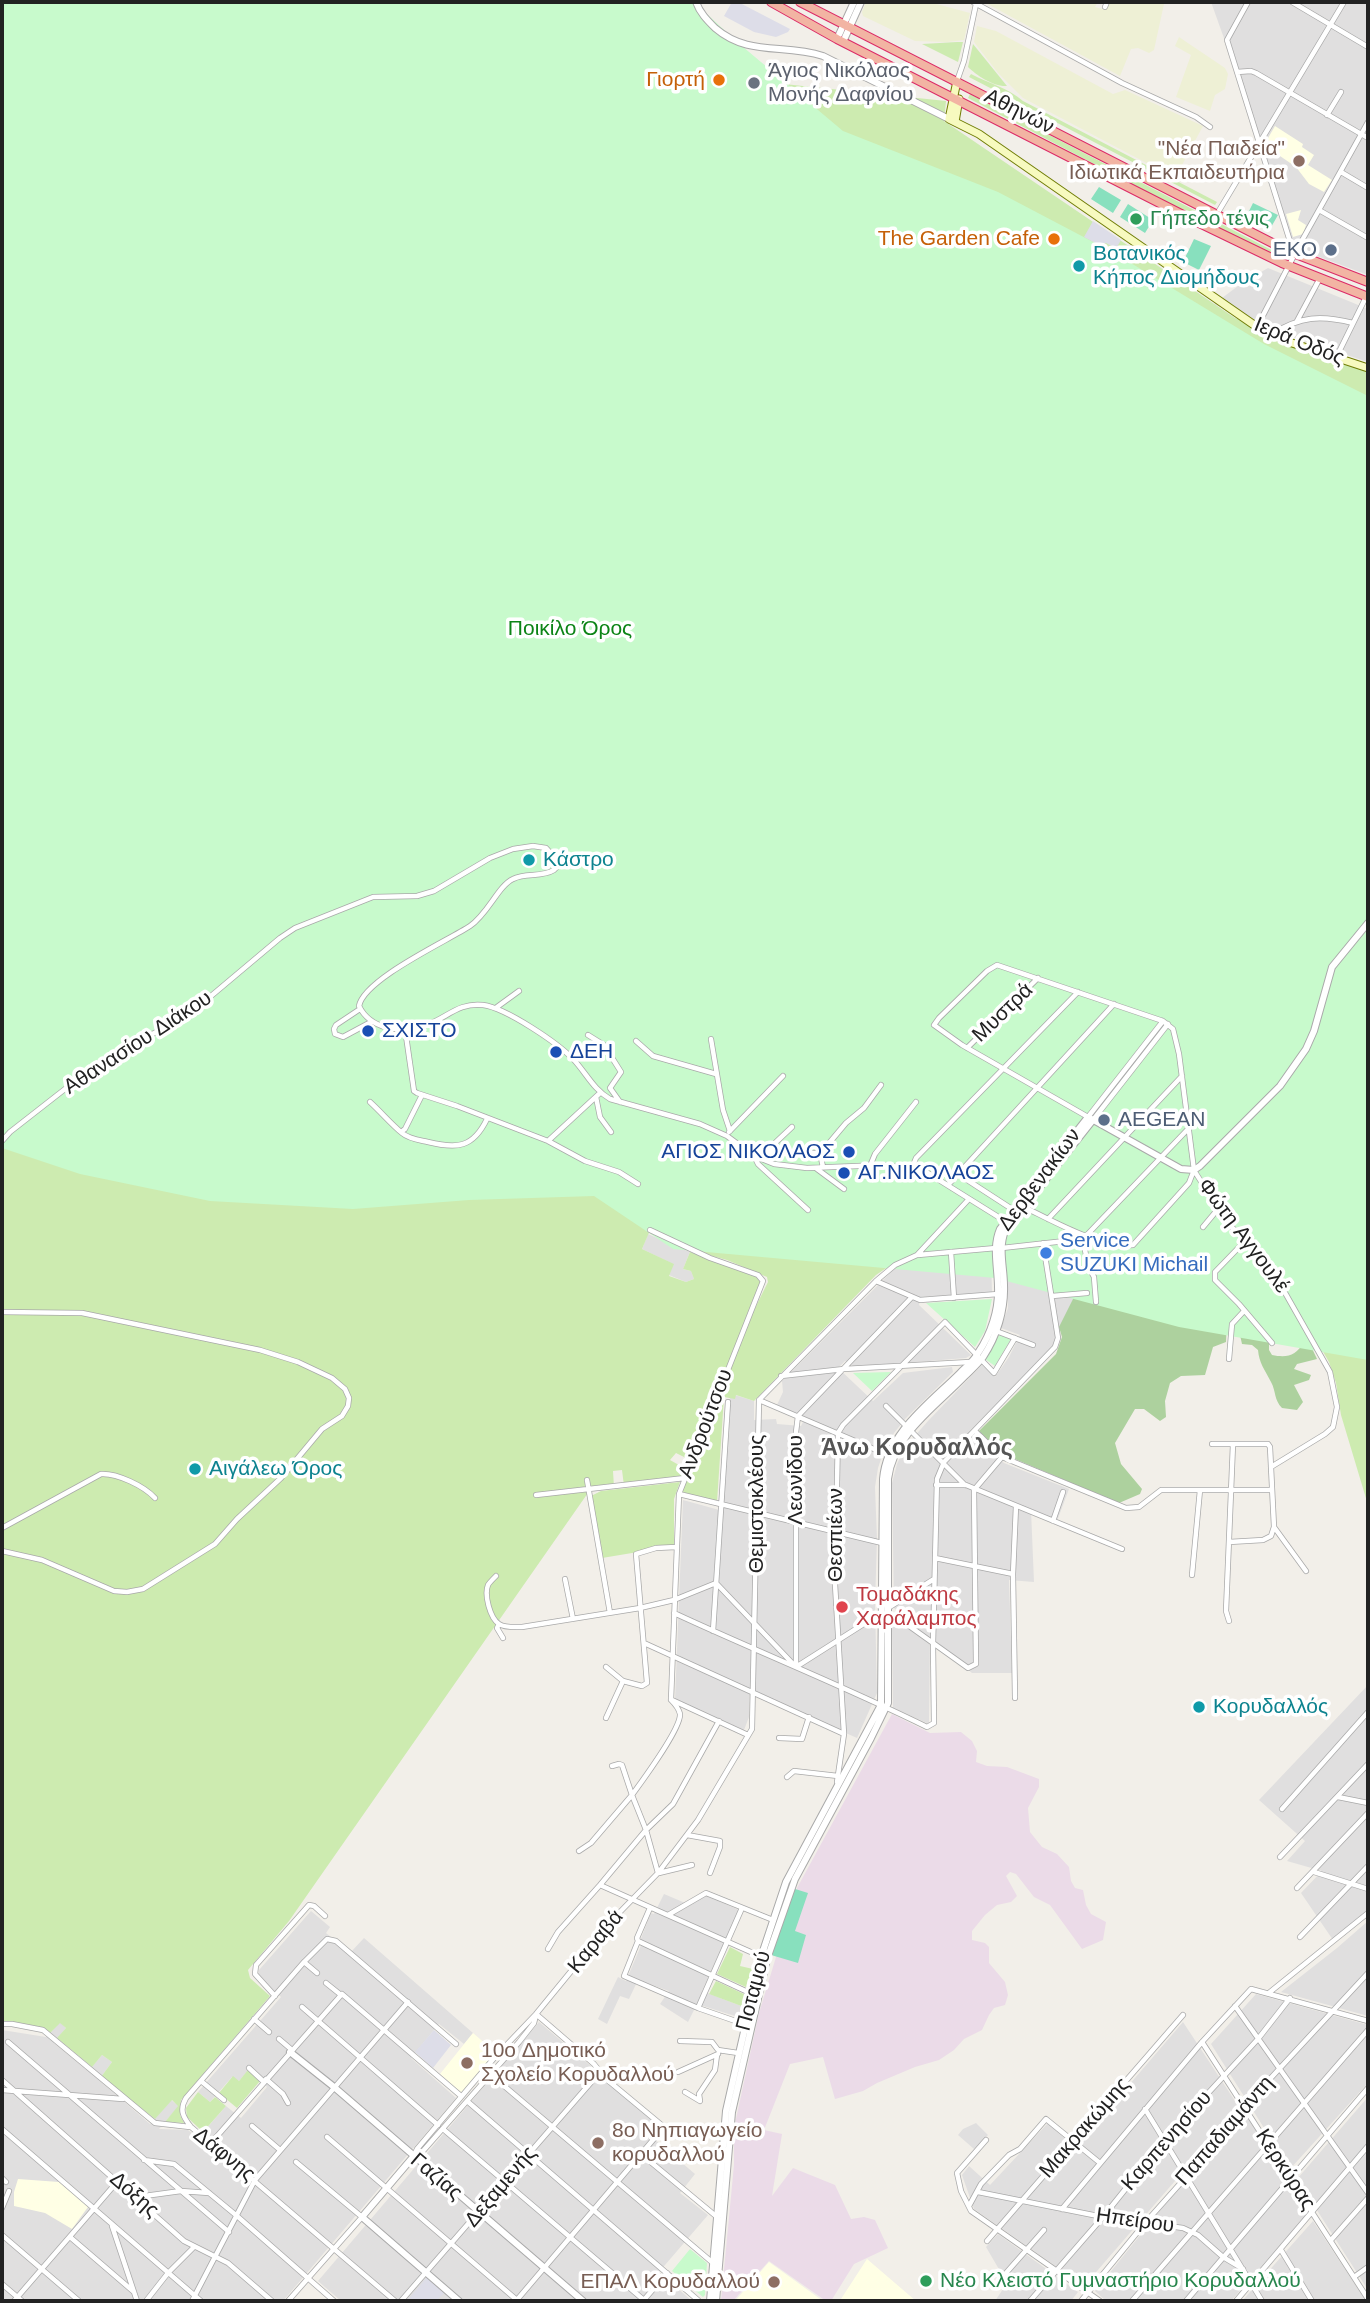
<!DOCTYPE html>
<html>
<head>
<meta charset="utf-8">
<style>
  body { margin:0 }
  #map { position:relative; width:1370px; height:2303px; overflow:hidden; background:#f2efe9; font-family:Helvetica,sans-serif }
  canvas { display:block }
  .frame { position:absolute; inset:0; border:4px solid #222; pointer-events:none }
</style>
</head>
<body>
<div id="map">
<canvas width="1370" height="2303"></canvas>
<div class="frame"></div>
</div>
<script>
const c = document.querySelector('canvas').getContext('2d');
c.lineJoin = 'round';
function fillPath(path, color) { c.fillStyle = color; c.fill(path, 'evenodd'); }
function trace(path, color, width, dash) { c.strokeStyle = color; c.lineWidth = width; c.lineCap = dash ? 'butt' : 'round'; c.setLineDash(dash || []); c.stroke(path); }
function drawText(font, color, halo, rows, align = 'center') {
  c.font = font + ' Helvetica,sans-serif'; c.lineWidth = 7; c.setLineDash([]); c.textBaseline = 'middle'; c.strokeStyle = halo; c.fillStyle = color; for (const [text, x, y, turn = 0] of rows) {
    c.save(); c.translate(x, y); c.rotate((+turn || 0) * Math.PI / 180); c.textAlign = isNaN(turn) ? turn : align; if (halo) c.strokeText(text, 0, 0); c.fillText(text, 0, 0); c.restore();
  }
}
const residential = new Path2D(`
  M1211,2H1368V275L1293,247L1230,44L1225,41Z
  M1268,268L1368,309V362L1266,328L1214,304L1242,283Z
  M648,1234L690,1252L683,1269L691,1271L694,1279L686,1282L669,1275L673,1264L642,1249Z
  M1007,1249L1077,1291L1052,1347L970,1431L1004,1463L1069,1489L1057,1521L1031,1510L1034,1582L1009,1580L1012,1673H972L930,1638L929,1724L893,1708L892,1624L903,1615L894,1608L892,1483L897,1464L905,1447L928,1421L982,1365L995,1377L1009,1357L1020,1335L1001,1328L1008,1308Z
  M991,1253L992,1293L920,1297L919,1305L971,1355L966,1358L855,1367L845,1361L838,1368L873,1401L903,1373L952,1367L953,1372L906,1418L894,1433L884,1450L878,1468L875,1487L877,1539L875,1604L877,1693L857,1738L750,1690L749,1717L744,1730L675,1700L683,1500L723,1511L730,1397L735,1395L754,1401V1420L776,1419L777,1424L801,1426L805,1418L776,1407L783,1392L782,1381L897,1266Z
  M1368,1685V1910L1333,1940L1301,1893L1322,1871L1287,1861L1305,1841L1259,1800Z
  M664,1894L690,1905L705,1895L739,1910L702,1991L744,2007L741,2018L697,2004L688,2022L660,2004L669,1991L638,1980L629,1999L620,1996L607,2024L598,2019L618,1977L626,1981L642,1943L640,1941L651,1913L654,1914Z
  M311,1911L330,1927L326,1933L350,1953L364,1938L473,2033L464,2044L439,2024L411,2058L456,2098L283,2301H2V2030L46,2037L60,2022L66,2028L54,2043L88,2071L102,2055L112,2062L99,2080L150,2124L171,2100L179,2106L159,2129L188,2130L198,2138L226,2106L241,2118L267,2087L248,2071L239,2081L232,2077L210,2102L198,2092L281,1997L258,1976L259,1970Z
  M1368,1921V2016L1281,1992L1337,1948Z
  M1256,1994L1368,2025V2083L1290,2169L1211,2044Z
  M539,2022L662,2126L654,2139L695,2174L680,2193L708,2215L659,2272L692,2301H341L318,2281Z
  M1183,2022L1239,2107L1084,2286L974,2209L962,2175L969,2166L990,2185L1048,2123L1075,2148Z
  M1368,2097V2290L1297,2179Z
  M1242,2109L1309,2212L1231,2301H1106L1095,2291Z
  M976,2123L988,2135L974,2149L958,2135L963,2129Z
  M1313,2221L1366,2301H1242Z
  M998,2234L1078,2292L1071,2301H995L1007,2283L986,2247Z`);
const industrial = new Path2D(`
  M892,1714L930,1733L961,1732L972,1741L977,1751L976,1762L987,1766L1007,1767L1039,1779V1787L1028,1808L1030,1832L1042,1847L1057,1854L1069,1867L1071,1881L1075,1888L1083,1890L1086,1905L1091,1914L1106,1922L1103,1940L1082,1949L1050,1905L1034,1897L1016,1874L1010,1872L1006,1876L1017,1896L1011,1902L997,1905L985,1915L972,1931V1940L985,1943L989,1947V1963L1005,1982L1008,1995L1005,2005L994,2008L989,2015L982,2030L964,2039L954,2050L939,2060L915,2067L877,2083L863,2091L835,2099L823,2057L790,2064L764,2130L782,2134L772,2196L793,2168L835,2185L851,2219L864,2217L875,2220L888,2248L854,2264L831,2301H826L769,2261L733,2301H721L734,2165V2128L759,2013L797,1888Z`);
const education = new Path2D(`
  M1275,126L1303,144L1302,147L1314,155L1308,165L1332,180L1324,192L1309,184L1296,167L1264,145Z
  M1301,210L1298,220L1306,225L1303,234L1293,237L1286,214Z
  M473,2033L495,2052L462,2093L440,2074Z
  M18,2179L59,2182L88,2207L72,2229L45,2213L14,2206V2192Z
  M867,2259L916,2301H845L841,2299Z
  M769,2262L823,2301H735Z`);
const farmland = new Path2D(`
  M866,2H929L970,13L964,40L947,42L915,41L863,16L862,12Z
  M984,2H1098L1095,7L1106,10L1110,2H1161L1164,4L1154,50L1149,53L1138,48L1131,49L1120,76Z
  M977,26L996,31L1113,94L1125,90L1203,126L1175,178L1023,98L998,73L974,42Z
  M1179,37L1225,68L1228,74L1225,89L1215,95L1210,111L1176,97L1191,55L1175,46Z`);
const grass = new Path2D(`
  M2,2L946,101L944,121L1235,318L1368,372V1505L1341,1415L1336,1383L1329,1362L1272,1263L901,1258L876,1275L754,1401L736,1395L735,1399L724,1397L717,1502L682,1492L751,1316L768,1282L767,1277L727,1260L712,1256L651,1228L642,1249L674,1264L669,1276L686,1282L694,1279L691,1271L683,1269L690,1252L757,1276L760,1280V1286L690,1460L676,1453L670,1460L686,1469L683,1476L624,1486L622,1470L613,1471L614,1487L590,1490L289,1921L248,1970L250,1978L270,1996L181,2100L180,2115L184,2123L165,2122L178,2106L172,2100L155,2119L101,2077L112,2062L102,2055L92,2067L57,2038L66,2028L60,2023L50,2033L30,2026L2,2023Z
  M957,42H963L958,62L922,44Z
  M973,44L1007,86C994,87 976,75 968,67Z
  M971,74C988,83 1008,88 1023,101L1217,202L1215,205L969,77Z
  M970,94L972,95L1285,257L1284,260L1201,220L968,98Z
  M680,1482L674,1499V1546L602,1558L591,1496L601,1491Z
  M730,1947L743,1954L740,1966L753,1969L748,1988L717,1974Z
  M716,1981L746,1995L744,2007L709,1994Z
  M248,2070L260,2081L237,2108L219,2093L233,2076L239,2081Z
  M198,2092L210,2102L215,2097L226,2106L203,2132L187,2117L186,2108Z`);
const forest = new Path2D(`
  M1168,1213L1177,1214L1182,1221V1229L1197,1223L1202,1225L1201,1232L1191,1240L1192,1252L1203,1264L1211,1268L1216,1261L1210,1248L1217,1243L1226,1246L1241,1259L1242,1271L1259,1290L1255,1296L1262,1305L1283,1296L1303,1332L1296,1337L1274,1335L1269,1338V1350L1272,1355C1287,1358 1296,1356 1304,1342H1309L1317,1359L1297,1364L1294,1369L1311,1375L1309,1380L1294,1385L1303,1402L1297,1410L1282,1408C1274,1400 1276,1391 1271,1382C1265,1370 1259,1363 1258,1350L1252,1345L1242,1344L1240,1335L1246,1334L1257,1326L1248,1312V1295L1233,1293L1210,1276L1194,1283L1185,1282L1183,1295L1185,1303L1189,1305H1202L1209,1324L1218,1321L1216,1311L1220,1302L1230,1310L1236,1305L1238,1310L1227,1322L1226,1342L1213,1347L1205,1375L1181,1376L1170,1383L1165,1401L1166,1417L1160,1421L1144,1409H1135L1115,1443L1121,1464L1142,1489L1140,1494L1119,1503L1103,1500L1067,1481L1003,1454L979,1431L1056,1354L1062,1337L1059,1327L1077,1291L1086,1290V1286L1092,1280L1094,1254L1090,1244L1093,1241L1118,1249L1119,1260L1126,1262L1140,1249L1154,1247L1170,1230V1225L1165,1218Z`);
const park = new Path2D(`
  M2,2H694L736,41L843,131L998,192L1116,254L1264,344L1368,396V1360L1179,1327L995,1278L673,1249L594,1196L469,1200L353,1209L210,1201L80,1174L2,1148Z
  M992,1299L985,1331L975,1347L926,1303Z
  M999,1335L1011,1339L995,1366L985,1359Z
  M891,1372L872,1391L853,1373Z
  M690,2249L707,2263L705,2295L703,2297L672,2271Z`);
const pitch = new Path2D(`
  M1099,187L1121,200L1113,213L1091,199Z
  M1253,203L1278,215L1270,229L1246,217Z
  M1128,204L1153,220L1145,233L1120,217Z
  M1194,239L1211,246L1199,270L1183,262Z
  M792,1888L808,1893L795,1931L806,1935L798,1963L771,1955Z`);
const plaza = new Path2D(`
  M732,2H738L790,29L788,32L776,37L754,32L724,16Z
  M1093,221L1121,240L1117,247L1115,248L1106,243L1099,245L1084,237Z
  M434,2030L451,2045L433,2068L415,2052Z
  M428,2276L446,2291L436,2301H407Z`);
const minor = new Path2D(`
  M973,2L1122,83L1196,117L1210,127
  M1248,2L1227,40L1293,251
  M1292,2L1368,47
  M1105,7L1107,2
  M1237,72L1251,71L1256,73L1368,138
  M957,81L964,61L976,4
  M1327,115L1341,92
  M1341,172L1368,188
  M1319,210L1368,238
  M1217,214L1344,2
  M1297,321L1320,278
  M1257,327L1300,244L1368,122
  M1272,334C1301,316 1321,315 1353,323
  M1336,358L1366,297
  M497,1007L519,991
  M360,1009L336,1025L334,1029L335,1034L343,1037L371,1022
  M405,1029L414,1091L417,1093L457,1106L548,1141L600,1093
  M588,1035L604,1045L621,1072L610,1088L620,1102
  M711,1039L723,1110L730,1131
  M636,1041L653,1056L716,1074
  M967,1048L1038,978
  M596,1097L600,1117L611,1132
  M370,1102C381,1112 391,1124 402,1133C409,1139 419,1140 428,1142C457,1149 473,1148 487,1119
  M1093,1120L1168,1024
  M401,1132L405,1129L422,1095
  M729,1132L783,1076
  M2,1141L10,1132L97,1064L131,1044L165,1028L192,1012L280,938L295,928L373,897L417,896L434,891L490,858L513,849L533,846L546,848L556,859L557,867L554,870C541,878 526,872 513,879C498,886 488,914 470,926C447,941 364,979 359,1006C370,1029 401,1034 424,1026C446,1019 458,1002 483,1005C506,1008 558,1043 574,1060C586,1073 594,1090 610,1099L700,1124L727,1136L754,1156L774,1164L807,1168L883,1165L923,1170L1008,1223
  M548,1141L585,1161L619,1172L638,1184
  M771,1152L775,1143L792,1127
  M819,1155L846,1123L864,1108L881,1085
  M870,1166L875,1154L916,1102
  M912,1168L916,1158L1078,992
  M817,1169L844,1189
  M1195,1172L1227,1222L1271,1268L1330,1372L1337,1407L1333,1427L1325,1434L1271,1467
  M958,1174L1015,1211
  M949,1184L1114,1004
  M1024,1207C1053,1221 1102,1249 1133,1245L1189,1183L1194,1170L1179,1054L1173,1029L1163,1021L997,965L987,971L939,1018L934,1025L962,1045L1088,1117L1163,1021
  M808,1210L758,1164L754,1156L762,1151L815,1153L821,1158L823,1167
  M1048,1219L1182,1076
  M1203,1227L1218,1209
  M650,1230L710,1258L758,1275L763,1281L679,1494L671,1700
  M1083,1239L1088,1266L1094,1277L1096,1302
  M1245,1241L1215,1272V1280L1239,1304L1272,1343
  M1002,1248L1083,1239L1189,1128
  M951,1252L954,1298
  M918,1255L996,1248
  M876,1281L920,1300L998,1294
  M1052,1296L1087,1293
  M2,1312L82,1313L260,1350L298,1362L332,1378L345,1389L349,1398L348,1406L342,1416L322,1429L281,1478L237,1519L215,1544L143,1589L127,1592L114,1591L42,1560L2,1551
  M996,1331L1033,1345
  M1229,1359L1232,1324L1244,1311
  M781,1376L844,1369L970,1362
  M759,1400L888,1455
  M886,1406L965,1485
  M975,1431L1002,1457L1126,1508L1139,1507L1161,1490H1272
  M1212,1444H1268L1270,1447L1274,1527L1271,1536L1263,1540L1229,1542
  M587,1480L610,1613
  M936,1485H966L1122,1549
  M679,1494L882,1543
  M536,1495L685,1478
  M1053,1521L1063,1492
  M1274,1527L1306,1571
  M2,1528L101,1474C117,1473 144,1486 155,1498
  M935,1558L1013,1574
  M1192,1575L1200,1490
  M496,1576C494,1578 489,1583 488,1585C484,1595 490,1618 499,1624C505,1628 515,1627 522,1627L640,1608L674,1600L716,1583L795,1666
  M565,1579L573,1619
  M888,1608L934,1579
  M674,1613C758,1652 844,1686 927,1727L934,1723L933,1644L937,1479L944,1462L1055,1347L1058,1338L1043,1243
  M888,1621L894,1617L898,1618L968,1668L976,1664L974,1490L1002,1457
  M1229,1621L1226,1611L1233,1444
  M499,1624L497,1628L503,1638
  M713,1631L728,1402
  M644,1643L844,1734
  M606,1667L623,1681L642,1686L647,1683L636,1554L656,1548L676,1547
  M796,1667V1432L798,1416L912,1297
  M796,1667L881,1613
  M1015,1698L1013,1574L1016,1506
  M672,1700L748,1735
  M606,1718L623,1681
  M779,1738L802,1739L809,1717
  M787,1777L794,1771L838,1776
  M837,1782L844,1734L835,1584L838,1433L843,1425L945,1322L994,1373L1015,1338
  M1338,1797L1368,1803
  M1282,1809L1368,1712
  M687,1835L720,1841V1847L710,1873
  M579,1851L591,1843L632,1795L622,1765L619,1764L612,1766
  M1280,1857L1368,1764
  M1314,1872L1368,1889
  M658,1873L646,1830L632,1795C642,1781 681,1729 680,1714C679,1709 674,1703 671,1700
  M659,1873L692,1865
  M600,1885L762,1957
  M1297,1888L1368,1813
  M650,1908L637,1938L638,1941L624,1976L698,2008L744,2024
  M668,1915L706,1893L773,1920
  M1300,1937L1368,1866
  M638,1941L752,1994
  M548,1949L558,1932L600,1885L646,1830L673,1804L719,1721
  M304,1962L317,1973
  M326,1983L341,1995
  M1270,1992L1368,1913
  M275,1996L255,1974L256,1965L309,1905L314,1906L325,1916
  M1235,2006L1368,2193
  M302,2007L438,2125
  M698,2008L742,1908
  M254,2019L269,2032
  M2,2024H12L43,2030L155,2123L190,2127
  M279,2039L292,2050
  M680,2041L712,2042L718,2050L738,2053
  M8,2042L229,2232
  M1202,2042L1368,2299
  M249,2068L264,2082
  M678,2072L718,2054
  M490,2074L713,2263
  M266,2079L283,2094L288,2103
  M2,2080L184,2241L228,2263L272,2301
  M201,2081L224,2100
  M2,2090L123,2099
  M685,2092L700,2101L699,2094L715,2070L717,2055
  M467,2101L699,2301
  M1145,2109L1262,2301
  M252,2126L280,2150
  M2,2129L201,2301
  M443,2129L645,2301
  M327,2137L518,2301
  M986,2140L957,2173L961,2191L971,2211L1100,2301
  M211,2143L342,1994L461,2096
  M641,2154L717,2217
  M415,2156L423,2151L519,2042L534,2023L536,2015
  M413,2157L417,2149L495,2057L536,2014L618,1914L658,1873L698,1820L752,1729L759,1400L876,1281L895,1265L917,1255L969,1199
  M144,2160L174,2164L237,2216L334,2301
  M2,2178L6,2182
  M978,2192L1103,2217L1183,2228L1198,2235L1223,2257L1243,2269
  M137,2197L181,2191L209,2193
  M969,2206L981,2184L1009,2155L1020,2149L1046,2119L1100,2163
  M2,2208L9,2191
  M1062,2209L1202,2042L1251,1989L1368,2021
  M112,2226L137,2301
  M2,2235L79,2301
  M70,2237L134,2292
  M1331,2240L1368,2198
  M987,2241L1183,2015
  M1281,2250L1312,2301
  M1006,2273L1044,2230
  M1354,2277L1368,2267
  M2,2284L22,2301
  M14,2301L117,2182
  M146,2301L168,2273L194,2247
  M192,2301L255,2180L408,2002
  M288,2301L362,2217L296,2162
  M395,2301L191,2127C183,2117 179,2110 186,2098L304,1962L327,1939L336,1941L456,2044
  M401,2301L600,2072
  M516,2301L664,2127L605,2078L594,2064L536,2014
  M643,2301L667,2273
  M1030,2301L1103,2217L1164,2141L1258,2039L1290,1998
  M1081,2301L1145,2223L1186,2177L1244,2107L1368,1973
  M1132,2301L1368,2030
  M1186,2301L1368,2088
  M1236,2301L1368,2146`);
const tertiary = new Path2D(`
  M696,2C700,13 707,20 715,28C749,57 783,43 823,56L949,119
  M837,39L854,2
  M843,42L861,2
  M290,2052L334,2087L583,2301
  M413,2157L362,2217L459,2301
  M710,2301L726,2111L761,1957L786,1882L881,1705L883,1479C887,1433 930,1403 960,1373C966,1367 974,1361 978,1353C991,1334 999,1310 998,1287C998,1268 992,1247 1000,1229L1088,1117L1181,1169L1194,1170L1200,1166L1280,1086L1306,1049L1314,1031L1332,967L1368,923
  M716,2301L732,2112L767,1959L795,1879L871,1738L888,1703V1479C893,1435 936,1406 964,1377C971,1370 978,1364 983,1357C997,1336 1005,1310 1004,1285C1004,1268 998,1248 1005,1231L1093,1120`);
const secondary = new Path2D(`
  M957,81L949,119L979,134L1257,327L1289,342L1368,368
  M955,122L959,99`);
const trunk = new Path2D(`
  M771,2L837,39L1193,220L1282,263L1368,297
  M800,2L1288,251L1368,282`);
const markers = [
  [719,80,7,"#e8710a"],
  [754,83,7,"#6b7280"],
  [1299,161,7,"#8d6e63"],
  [1136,219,7,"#2e9e5b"],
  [1054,239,7,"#e8710a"],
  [1331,250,7,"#5c6f8a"],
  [1079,266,7,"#0f9aa8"],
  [529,860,7,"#0f9aa8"],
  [368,1031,7,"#1a4fb4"],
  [556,1052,7,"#1a4fb4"],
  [1104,1120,7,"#5c6f8a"],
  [849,1152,7,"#1a4fb4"],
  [844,1173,7,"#1a4fb4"],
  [1046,1253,7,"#3f7fe0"],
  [195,1469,7,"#0f9aa8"],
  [842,1607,7,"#e0444e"],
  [1199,1707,7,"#0f9aa8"],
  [467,2063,7,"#8d6e63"],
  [598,2143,7,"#8d6e63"],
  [926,2281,7,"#2e9e5b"],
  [774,2282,7,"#8d6e63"]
];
const worshipNames = [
  ["Άγιος Νικόλαος",768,71],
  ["Μονής Δαφνίου",768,95]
];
const foodNames = [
  ["Γιορτή",705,80],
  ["The Garden Cafe",1040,239]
];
const streetNames = [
  ["Αθηνών",1019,112,27],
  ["Ιερά Οδός",1299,342,22],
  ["Μυστρά",1003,1013,-44],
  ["Αθανασίου Διάκου",138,1043,-33],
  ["Δερβενακίων",1040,1180,-53],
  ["Φώτη Αγγουλέ",1243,1236,53],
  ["Ανδρούτσου",706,1424,-69],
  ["Λεωνίδου",796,1480,-90],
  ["Θεμιστοκλέους",757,1504,-90],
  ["Θεσπιέων",836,1535,-90],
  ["Καραβά",596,1942,-51],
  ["Ποταμού",754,1991,-75],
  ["Μακρακώμης",1085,2128,-49],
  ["Παπαδιαμάντη",1225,2131,-49],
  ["Καρπενησίου",1167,2141,-49],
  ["Δάφνης",224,2155,39],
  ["Κερκύρας",1285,2170,57],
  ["Γαζίας",436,2177,40],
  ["Δεξαμενής",501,2187,-50],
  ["Δόξης",134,2195,41],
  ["Ηπείρου",1135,2221,8]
];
const educationNames = [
  ["\"Νέα Παιδεία\"",1285,149],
  ["Ιδιωτικά Εκπαιδευτήρια",1285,173],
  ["10ο Δημοτικό",481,2051,"left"],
  ["Σχολείο Κορυδαλλού",481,2075,"left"],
  ["8ο Νηπιαγωγείο",612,2131,"left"],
  ["κορυδαλλού",612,2155,"left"],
  ["ΕΠΑΛ Κορυδαλλού",760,2282]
];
const leisureNames = [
  ["Γήπεδο τένις",1150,219],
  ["Νέο Κλειστό Γυμναστήριο Κορυδαλλού",940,2281]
];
const serviceNames = [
  ["EKO",1317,250],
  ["AEGEAN",1118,1120,"left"]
];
const cultureNames = [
  ["Βοτανικός",1093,254],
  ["Κήπος Διομήδους",1093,278],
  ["Κάστρο",543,860],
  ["Αιγάλεω Όρος",209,1469],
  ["Κορυδαλλός",1213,1707]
];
const parkNames = [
  ["Ποικίλο Όρος",570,629]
];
const transitNames = [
  ["ΣΧΙΣΤΟ",382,1031],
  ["ΔΕΗ",570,1052],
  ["ΑΓΙΟΣ ΝΙΚΟΛΑΟΣ",835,1152,"right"],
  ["ΑΓ.ΝΙΚΟΛΑΟΣ",858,1173]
];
const shopNames = [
  ["Service",1060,1241],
  ["SUZUKI Michail",1060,1265]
];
const healthNames = [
  ["Τομαδάκης",856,1595],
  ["Χαράλαμπος",856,1619]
];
const neighbourhoodNames = [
  ["Άνω Κορυδαλλός",917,1449]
];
fillPath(residential, '#e0dfdf');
fillPath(industrial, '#ebdbe8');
fillPath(education, '#ffffe5');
fillPath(farmland, '#eef0d5');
fillPath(grass, '#cdebb0');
fillPath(forest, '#add19e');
fillPath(park, '#c8facc');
fillPath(pitch, '#88e0be');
fillPath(plaza, '#dddde8');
trace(minor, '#a9a9a9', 6);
trace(tertiary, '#a9a9a9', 8);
trace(secondary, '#707d05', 9);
trace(trunk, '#dc2a67', 10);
trace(minor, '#fff', 4.5);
trace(tertiary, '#fff', 6);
trace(secondary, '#f7fabf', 7);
trace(trunk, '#f2b4a3', 8);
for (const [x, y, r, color] of markers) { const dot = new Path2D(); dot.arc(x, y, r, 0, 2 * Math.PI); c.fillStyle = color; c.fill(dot); trace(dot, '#fff', 2.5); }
drawText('21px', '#5b616d', '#fff', worshipNames, 'left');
drawText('21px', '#c56008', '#fff', foodNames, 'right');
drawText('21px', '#222', '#fff', streetNames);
drawText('21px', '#785e54', '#fff', educationNames, 'right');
drawText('21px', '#27864d', '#fff', leisureNames, 'left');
drawText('21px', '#4e5e75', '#fff', serviceNames, 'right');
drawText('21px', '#0d838f', '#fff', cultureNames, 'left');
drawText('21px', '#0c8416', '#fff', parkNames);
drawText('21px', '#164399', '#fff', transitNames, 'left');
drawText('21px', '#366cbe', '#fff', shopNames, 'left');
drawText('21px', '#be3a42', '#fff', healthNames, 'left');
drawText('bold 23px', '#555', '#fff', neighbourhoodNames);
</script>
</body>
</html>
